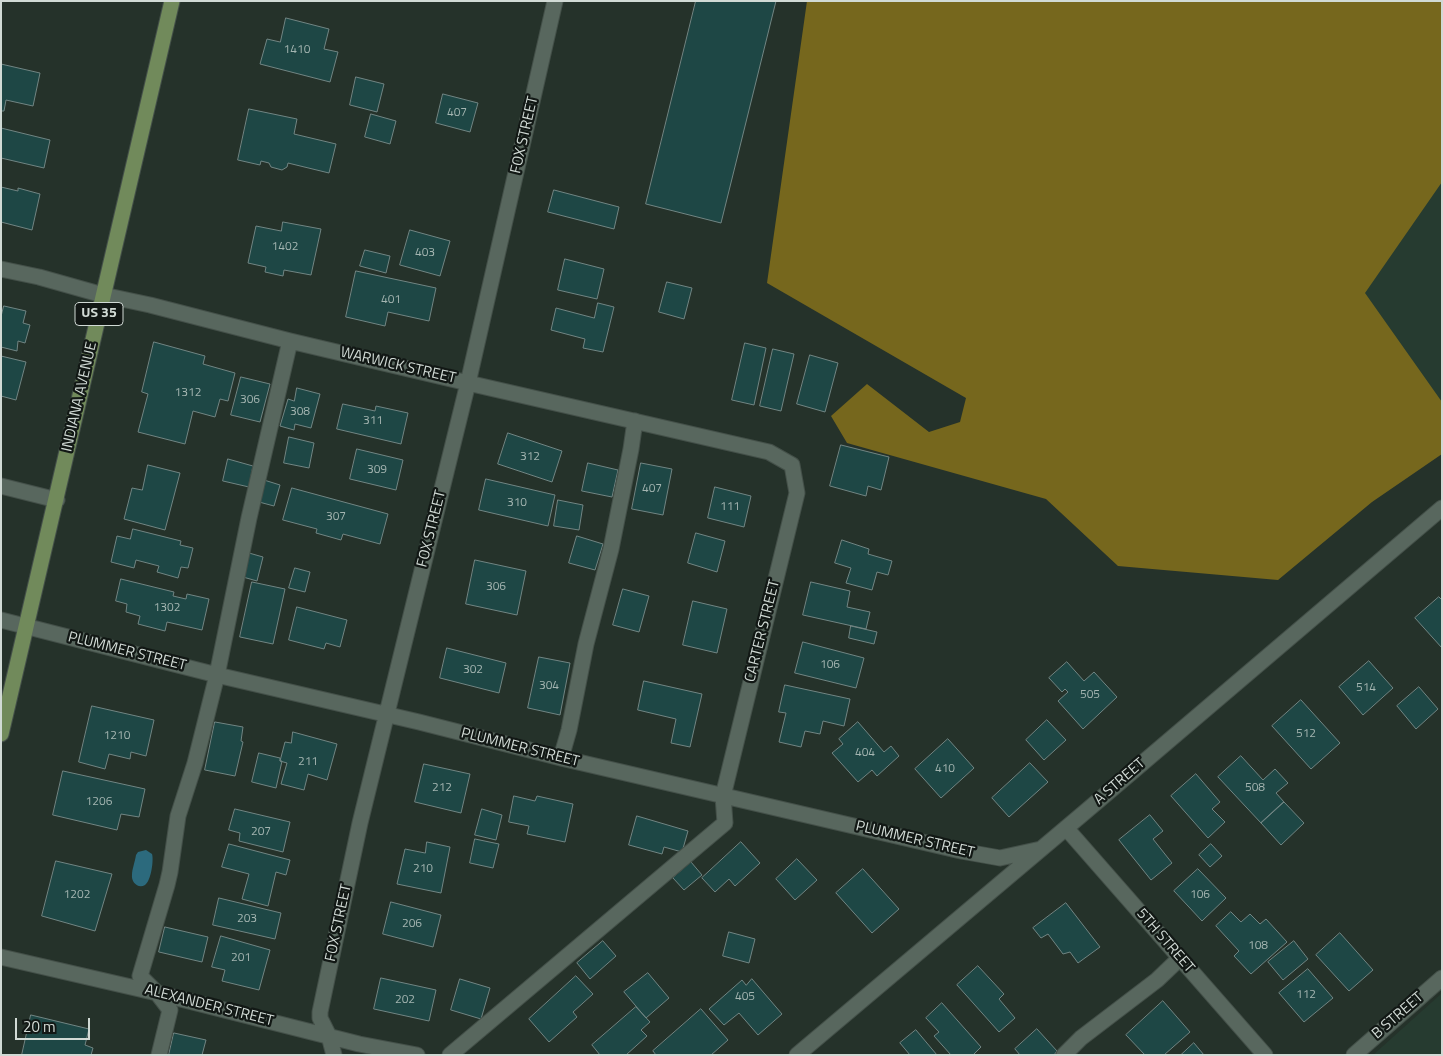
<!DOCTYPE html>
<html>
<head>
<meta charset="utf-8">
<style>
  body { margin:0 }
  #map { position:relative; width:1443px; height:1056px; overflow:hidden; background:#25322a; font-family:"Titillium Web",sans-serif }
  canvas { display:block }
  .frame { position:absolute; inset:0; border:2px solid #d1dad5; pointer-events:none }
  .scale { position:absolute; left:15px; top:1018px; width:75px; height:22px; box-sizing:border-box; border:2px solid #d1dad5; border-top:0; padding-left:6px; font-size:15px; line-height:18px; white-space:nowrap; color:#d1dad5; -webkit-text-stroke:4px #121815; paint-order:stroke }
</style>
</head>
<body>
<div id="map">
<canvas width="1443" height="1056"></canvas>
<div class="frame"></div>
<div class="scale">20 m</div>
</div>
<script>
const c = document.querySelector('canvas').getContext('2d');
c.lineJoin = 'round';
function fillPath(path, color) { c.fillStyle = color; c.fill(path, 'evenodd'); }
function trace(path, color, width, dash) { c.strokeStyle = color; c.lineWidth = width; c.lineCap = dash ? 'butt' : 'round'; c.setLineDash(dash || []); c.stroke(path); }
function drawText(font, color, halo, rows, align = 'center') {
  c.font = font + ' "Titillium Web",sans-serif'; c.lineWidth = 4.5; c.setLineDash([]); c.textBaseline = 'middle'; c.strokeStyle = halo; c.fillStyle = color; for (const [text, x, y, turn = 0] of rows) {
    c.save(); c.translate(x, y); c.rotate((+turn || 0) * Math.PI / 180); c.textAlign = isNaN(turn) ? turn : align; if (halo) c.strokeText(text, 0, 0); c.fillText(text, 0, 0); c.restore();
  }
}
const built = new Path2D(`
  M1442,163V440L1305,283Z
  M1442,993V1055H1373Z`);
const forest = new Path2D(`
  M807,1H1442V182L1365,293L1442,402V454L1372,502L1278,580L1118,566L1046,499L847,443L831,416L867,384L929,432L960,422L966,398L767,283Z`);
const water = new Path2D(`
  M146,850L152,854C154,860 151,881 145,885C138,889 131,882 132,875C132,869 135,862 136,855L138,852Z`);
const building = new Path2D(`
  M696,1H776L721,223L646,204Z
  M286,18L329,29L324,49L338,52L330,82L260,64L267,39L280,42Z
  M1,64L40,73L33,106L6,100L4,111H1Z
  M356,77L384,84L377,112L350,105Z
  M443,94L478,103L470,132L436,123Z
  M249,109L297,119L294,134L336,144L329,173L288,163L287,167L282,170L271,167L269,163L261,161L260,165L238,160Z
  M371,114L396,121L390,144L365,137Z
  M1,128L50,140L44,168L1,158Z
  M1,187L18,191V188L40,194L32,230L1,222Z
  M554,190L619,207L614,229L548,212Z
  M283,222L321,229L311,275L284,270L283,276L265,272L266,267L248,263L256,226L281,231Z
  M410,230L450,241L440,276L400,265Z
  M365,250L390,256L386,273L360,266Z
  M565,259L604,269L597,299L558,290Z
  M356,271L436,288L429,321L388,312L385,326L346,317Z
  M667,282L692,288L684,319L659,312Z
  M598,303L614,307L603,352L583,348L585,339L551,330L556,308L594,318Z
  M4,306L26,311L23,323L30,325L25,343L18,341L17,351L1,347V317Z
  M154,342L205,356L203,364L235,373L228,401L220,399L215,417L193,411L185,444L138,432L148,394L142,392Z
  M745,343L766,348L754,405L732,400Z
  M773,349L794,354L781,411L760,406Z
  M810,355L838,363L825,412L797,404Z
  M1,356L26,362L16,400L1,396Z
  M241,377L270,384L260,422L231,415Z
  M297,388L320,394L311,428L295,424L294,430L280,426L288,399L294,401Z
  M343,404L375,411L376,406L408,413L401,444L337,429Z
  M508,433L562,451L552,482L498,464Z
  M289,437L314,443L309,468L284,463Z
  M841,445L889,457L881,490L868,486L866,496L830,486Z
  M357,449L403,460L396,490L350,479Z
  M228,459L253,466L249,487L223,481Z
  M588,463L618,470L612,497L582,491Z
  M641,463L672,469L663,515L632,509Z
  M148,465L180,473L165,530L124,519L132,488L142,490Z
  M486,479L555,495L548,526L479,510Z
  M264,480L280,485L274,506L259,502Z
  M715,487L751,496L744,527L708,518Z
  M292,488L388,514L380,544L343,534L341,540L316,533L317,529L283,520Z
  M558,500L583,505L579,530L554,526Z
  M133,529L181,541L180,545L193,548L188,568L181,567L178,578L157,572L159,566L136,560L134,568L111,562L117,536L130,539Z
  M696,533L725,541L717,572L688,563Z
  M577,536L603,544L595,570L569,563Z
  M842,540L869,549L868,554L892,561L888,575L877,572L872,590L846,583L851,568L835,563Z
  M249,553L263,557L257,581L243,577Z
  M475,560L526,571L517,615L466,604Z
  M295,568L310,572L305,592L289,588Z
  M121,579L174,592L173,596L186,599L187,594L209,599L202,630L167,622L165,631L138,624L140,616L126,612L127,604L116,601Z
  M252,582L285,589L273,644L240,637Z
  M811,582L850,591L847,607L870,612L866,629L803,615Z
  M623,589L649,596L639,632L613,625Z
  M1439,597L1442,600V648L1415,618Z
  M693,601L727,609L717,653L683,645Z
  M297,607L347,620L340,647L326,643L324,649L289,640Z
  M851,626L877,632L874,644L849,638Z
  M803,642L864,658L856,688L795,673Z
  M447,648L506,663L499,693L440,678Z
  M539,657L570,663L560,715L528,708Z
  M1369,661L1393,688L1363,715L1339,687Z
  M1067,662L1084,681L1094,672L1117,697L1083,729L1058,701L1068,692L1065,689L1062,692L1049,678Z
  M644,681L702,694L690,747L671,743L676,719L638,710Z
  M785,685L850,699L844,726L823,721L820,734L805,731L801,747L779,742L786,713L779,712Z
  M1419,687L1438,709L1416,729L1397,706Z
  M1301,700L1340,743L1311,769L1272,726Z
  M92,706L154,720L146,756L131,752L130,759L109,754L105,769L79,762Z
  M1047,720L1066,740L1044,760L1026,740Z
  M215,722L243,727L241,741L243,742L235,776L205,770Z
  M858,722L884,752L891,746L899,756L877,776L872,770L858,782L832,753L843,744L839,739Z
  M293,732L337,744L327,780L308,774L304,790L281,784L287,763L280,761L285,742L291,743Z
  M948,739L974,768L941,798L915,769Z
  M259,753L280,758V761H282L276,788L252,782Z
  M1241,756L1263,780L1275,769L1288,783L1276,793L1284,802L1261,823L1218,777Z
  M1030,763L1048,782L1009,817L992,798Z
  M424,764L470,774L461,813L415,802Z
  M63,771L145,789L139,817L121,814L117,830L53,815Z
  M1196,774L1220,802L1212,809L1225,822L1208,838L1171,796Z
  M514,796L535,801L537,796L573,804L565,842L527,834L529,826L509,822Z
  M1284,802L1304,823L1281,845L1261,823Z
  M235,809L290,822L283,852L239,841L240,833L229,830Z
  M482,809L502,815L496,840L475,835Z
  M1150,815L1163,831L1153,839L1172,863L1151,880L1119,840Z
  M637,816L688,831L682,852L664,847L662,854L629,845Z
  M475,839L499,844L493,868L470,863Z
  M427,842L450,847L441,893L397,884L405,849L425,853Z
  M741,842L760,863L735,886L729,879L715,892L702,878Z
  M229,844L290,860L286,875L276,872L268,906L242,899L249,874L222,867Z
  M1211,844L1222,856L1210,867L1199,855Z
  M797,859L817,880L795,900L776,879Z
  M56,861L112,874L95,931L42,916Z
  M691,862L702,875L684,890L673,878Z
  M863,869L899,909L872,933L836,893Z
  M1198,869L1226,898L1202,921L1174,891Z
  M219,898L281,913L275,939L213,925Z
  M391,902L441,915L433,947L383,934Z
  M1066,903L1100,947L1078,963L1070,952L1063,954L1048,934L1041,938L1033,928Z
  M1231,912L1241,922L1250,914L1260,924L1266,919L1287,942L1251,974L1234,956L1239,951L1216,926Z
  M165,927L208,937L202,962L159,952Z
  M729,932L755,939L749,963L723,956Z
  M1340,933L1373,970L1349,991L1316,955Z
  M221,936L270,950L259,990L222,981L225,970L212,967Z
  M603,941L616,956L590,979L577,963Z
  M1294,941L1308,959L1283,980L1268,962Z
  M978,966L1004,994L999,999L1015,1018L999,1032L957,985Z
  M1308,969L1333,998L1304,1022L1279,993Z
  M648,973L669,998L646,1018L624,992Z
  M576,976L593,994L573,1012L577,1017L549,1042L529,1019Z
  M381,978L436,990L429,1021L374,1009Z
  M460,979L490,988L481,1019L451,1010Z
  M752,979L782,1014L758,1035L739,1013L724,1025L709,1009L742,980L746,985Z
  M1163,1001L1190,1032L1164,1055H1145L1126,1035Z
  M942,1003L981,1047L973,1055H951L934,1036L939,1032L926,1018Z
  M636,1007L650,1022L641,1030L647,1036L626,1055H600L592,1045Z
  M701,1009L728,1040L711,1055H656L653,1051Z
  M31,1015L89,1029L85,1045L93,1048L91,1055H22Z
  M1037,1029L1057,1051L1054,1055H1020L1015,1049Z
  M916,1030L937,1055H910L900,1043Z
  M174,1033L206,1040L202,1055H169Z
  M1194,1043L1204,1055H1181Z`);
const minor = new Path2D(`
  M1,269L39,277L103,295L150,305L290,341L468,383L769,452L792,465L797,493L723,796L725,823L450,1055
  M1,486L57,500
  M1,620L217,675L419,722L561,758L961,851L1000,858L1041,849
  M561,758L569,730L586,644L611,549L631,449L635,421
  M1066,828L1265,1055
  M1,957L157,993L359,1044L417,1055
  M159,1055L170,1010L157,993L140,976L167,885L170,872L178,816L195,763L217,675L249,518L290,341
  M334,1055L329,1036L320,1018V1012L360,823L468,383L555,1
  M797,1055L1085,812L1442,508
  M1064,1055L1081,1038L1157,980L1180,958
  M1354,1055L1442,978`);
const major = new Path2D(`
  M1,734C60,490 114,245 172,1`);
const numberNames = [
  ["1410",297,50],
  ["407",457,113],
  ["1402",285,247],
  ["403",425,253],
  ["401",391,300],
  ["1312",188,393],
  ["306",250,400],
  ["308",300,412],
  ["311",373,421],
  ["312",530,457],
  ["309",377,470],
  ["407",652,489],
  ["310",517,503],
  ["111",730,507],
  ["307",336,517],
  ["306",496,587],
  ["1302",167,608],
  ["106",830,665],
  ["302",473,670],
  ["304",549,686],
  ["514",1366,688],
  ["505",1090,695],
  ["512",1306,734],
  ["1210",117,736],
  ["404",865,753],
  ["211",308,762],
  ["410",945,769],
  ["212",442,788],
  ["508",1255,788],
  ["1206",99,802],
  ["207",261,832],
  ["210",423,869],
  ["1202",77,895],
  ["106",1200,895],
  ["203",247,919],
  ["206",412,924],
  ["108",1258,946],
  ["201",241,958],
  ["112",1306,995],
  ["405",745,997],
  ["202",405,1000]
];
const shields = [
  [99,314,48]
];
const shieldNames = [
  ["US 35",99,314]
];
const streetNames = [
  ["FOX STREET",525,135,-77],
  ["WARWICK STREET",398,366,13],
  ["INDIANA AVENUE",80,397,-77],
  ["FOX STREET",432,529,-76],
  ["CARTER STREET",763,631,-76],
  ["PLUMMER STREET",127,652,14],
  ["PLUMMER STREET",520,748,14],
  ["A STREET",1120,782,-41],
  ["PLUMMER STREET",915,840,13],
  ["FOX STREET",339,923,-78],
  ["5TH STREET",1165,941,49],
  ["ALEXANDER STREET",209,1006,14],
  ["B STREET",1398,1016,-41]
];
fillPath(built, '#263b30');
fillPath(forest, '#76671d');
fillPath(water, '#2c6a7d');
fillPath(building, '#1e4745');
trace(building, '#718583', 1);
trace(minor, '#445049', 17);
trace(major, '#445049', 17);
trace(minor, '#58675e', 15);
trace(major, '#718a5b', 15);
drawText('12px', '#a4b5b1', null, numberNames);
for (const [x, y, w] of shields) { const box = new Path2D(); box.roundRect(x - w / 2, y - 11.5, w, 23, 4); c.fillStyle = '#121815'; c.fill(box); trace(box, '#d1dad5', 1); }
drawText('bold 14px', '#d1dad5', null, shieldNames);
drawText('15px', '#d1dad5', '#121815', streetNames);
</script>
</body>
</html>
